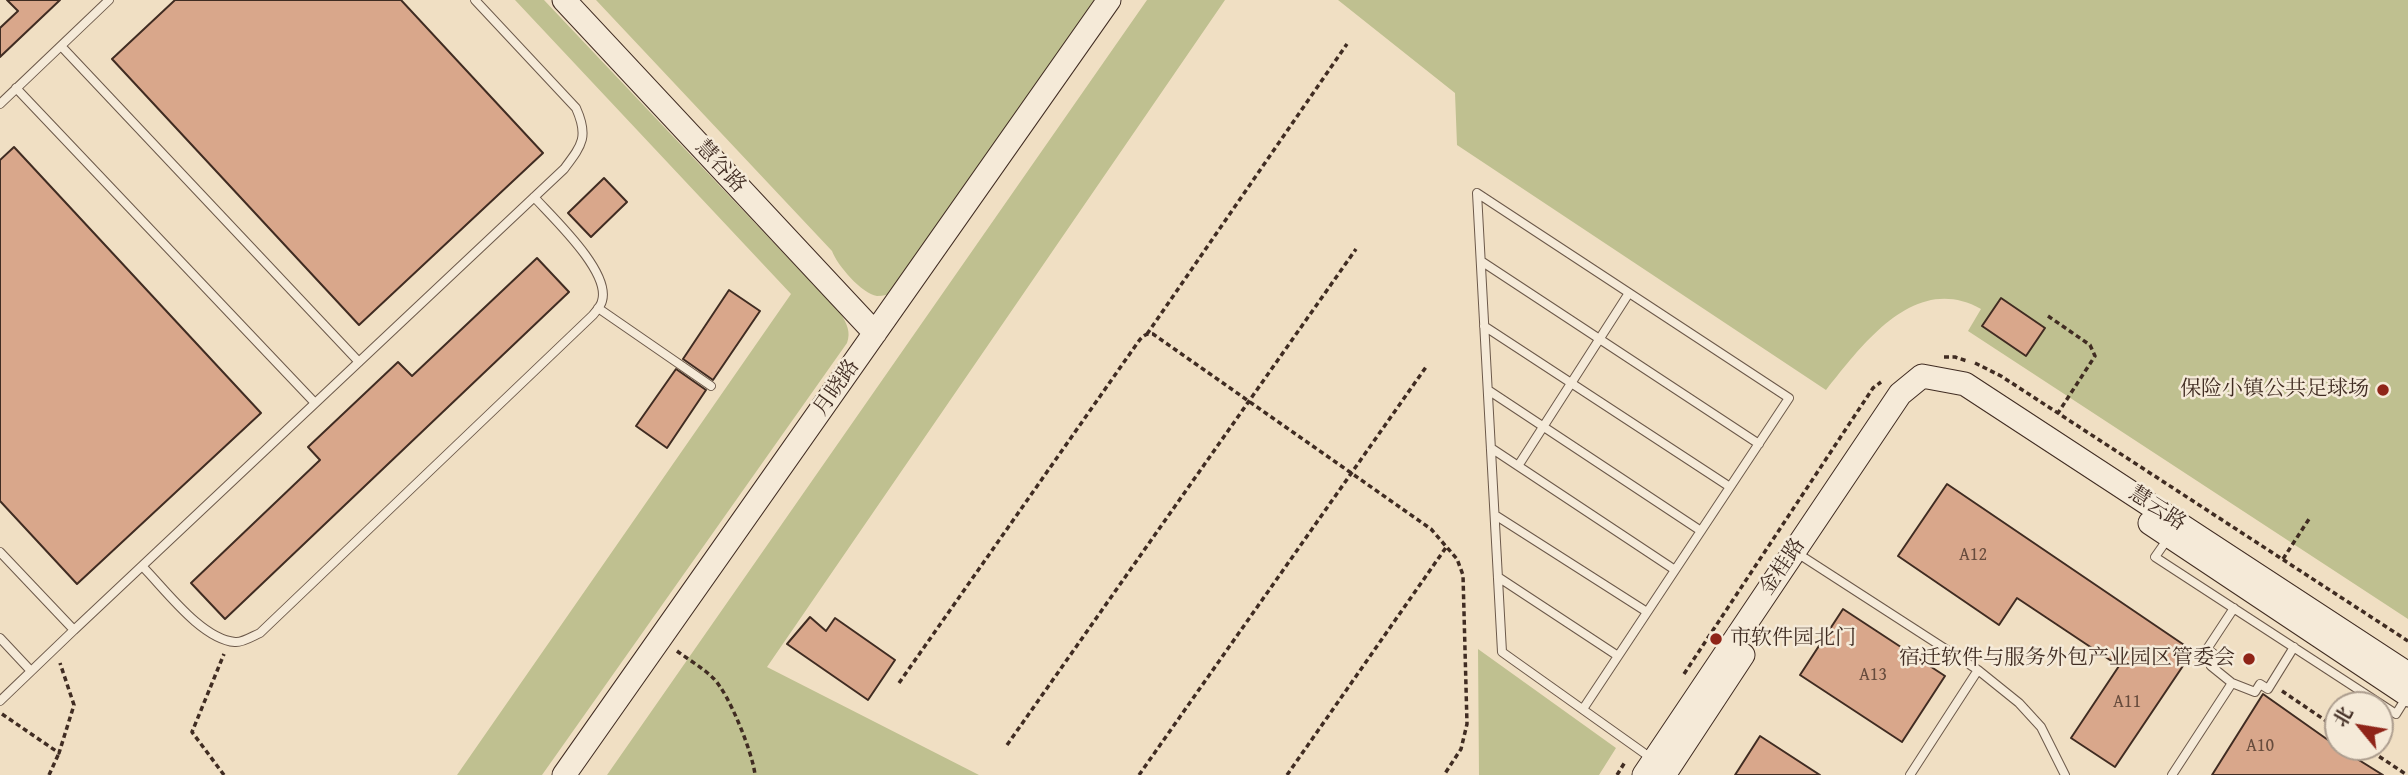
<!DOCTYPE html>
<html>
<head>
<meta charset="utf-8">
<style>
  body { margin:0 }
  #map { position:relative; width:2408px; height:775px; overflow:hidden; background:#f0dfc3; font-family:"Gentium Book Plus","Noto Serif SC",serif }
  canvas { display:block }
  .north { position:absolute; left:2324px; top:691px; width:70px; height:70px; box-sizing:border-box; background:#f5ead8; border:2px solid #ad9e8f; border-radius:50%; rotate:300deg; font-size:19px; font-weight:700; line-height:28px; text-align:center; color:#402c22 }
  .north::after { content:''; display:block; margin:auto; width:24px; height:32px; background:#8f2418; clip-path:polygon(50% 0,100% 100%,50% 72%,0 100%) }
</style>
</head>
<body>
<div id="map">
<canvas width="2408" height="775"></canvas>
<div class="north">北</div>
</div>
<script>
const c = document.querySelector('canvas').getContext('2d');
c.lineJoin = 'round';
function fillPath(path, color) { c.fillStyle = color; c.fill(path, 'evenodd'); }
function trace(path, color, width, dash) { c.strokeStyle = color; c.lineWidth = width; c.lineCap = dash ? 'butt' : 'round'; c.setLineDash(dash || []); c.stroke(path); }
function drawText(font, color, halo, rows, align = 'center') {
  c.font = font + ' "Gentium Book Plus","Noto Serif SC",serif'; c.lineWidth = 5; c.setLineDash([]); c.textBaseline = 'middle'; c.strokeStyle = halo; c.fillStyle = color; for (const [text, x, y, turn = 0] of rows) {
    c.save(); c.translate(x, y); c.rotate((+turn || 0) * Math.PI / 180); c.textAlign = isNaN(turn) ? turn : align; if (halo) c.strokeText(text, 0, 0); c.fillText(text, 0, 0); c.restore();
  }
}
const green = new Path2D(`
  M515,0H544L841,314C847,324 851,332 847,343L542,775H457L791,294Z
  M596,0H1100L895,293C889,294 883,296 877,296C862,294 837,265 832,251Z
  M1147,0H1225L767,667L979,775H607Z
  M1338,0H2408V619L1968,331L1981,309C1915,272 1863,344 1826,390L1457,145L1455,93Z
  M1478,649L1616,748L1599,775H1479Z`);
const building = new Path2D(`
  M7,0H60L0,57V28L18,11Z
  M175,0H401L543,153L359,325L112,59Z
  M14,147L261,413L77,584L0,501V160Z
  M604,178L627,202L591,237L568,213Z
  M537,258L569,292L225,619L191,583L320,460L308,447L398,362L412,376Z
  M729,290L760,311L713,380L683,359Z
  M2001,298L2045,328L2026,356L1982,326Z
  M676,369L706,390L667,448L636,426Z
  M1947,484L2193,651L2115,767L2071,738L2119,666L2017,598L1999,625L1898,556Z
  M1843,609L1945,676L1902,742L1800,675Z
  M810,617L826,631L835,618L895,660L868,700L787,644Z
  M2263,694L2338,747L2383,775H2212Z
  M1760,736L1820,775H1735Z`);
const path = new Path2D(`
  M2048,316L2090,345L2095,356L2058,413
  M1147,334L1347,44
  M1944,357H1955L1967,361
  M1975,363L2001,376L2408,641
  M2283,559L2309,519
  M677,651C689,660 703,668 713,678C729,693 753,754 755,775
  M1684,674L1873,388L1881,382
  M899,683L1136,345C1141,338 1144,333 1153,334L1431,529L1457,559L1463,575L1467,724L1461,749L1444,775
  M2282,691L2338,729
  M2,714L59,753L74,705L60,663
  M1007,745L1356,249
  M2365,747L2407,775
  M49,775L59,753
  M224,775L192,732L224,654
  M1139,775L1426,367
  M1287,775L1447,546
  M1617,775L1625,762`);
const lane = new Path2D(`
  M61,46L359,362
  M16,88L315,403
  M0,104L109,0
  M1481,261L1759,444
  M598,308L711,386
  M1484,326L1730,487
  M1488,390L1701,531
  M1491,448L1675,570
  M1518,466L1629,293
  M1495,515L1647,612
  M2169,537L2155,557L2396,714L2406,698
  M0,552L74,630L564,169C582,145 589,137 576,108L475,0
  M1797,553L1978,670L2019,703L2041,727L2065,775
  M142,566C165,589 201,639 235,642C242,643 253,636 260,633L593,315C596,311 601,306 602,301C611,272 553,218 534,197
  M1498,577L1618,656
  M2234,608L2207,649L2217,656L2211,666L2232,683L2255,692L2260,684L2268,689L2294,647
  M0,638L31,671
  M0,701L74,630
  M1583,709L1789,398L1477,193L1502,652L1651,758
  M1910,775L1978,670
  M2172,775L2232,683`);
const secondary = new Path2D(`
  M564,0L875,333
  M2150,523L2408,695
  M564,775L1109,0
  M1644,775L1900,394L1922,376L1965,384L2408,674
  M1664,775L1743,655`);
const markers = [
  [2383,390,7,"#8f2418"],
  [1716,639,7,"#8f2418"],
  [2249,659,7,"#8f2418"]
];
const numberNames = [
  ["A12",1973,555],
  ["A13",1873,675],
  ["A11",2127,702],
  ["A10",2260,746]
];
const streetNames = [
  ["慧谷路",720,167,47],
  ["月晓路",837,388,-55],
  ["慧云路",2157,509,33],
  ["金桂路",1783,567,-56]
];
const poiNames = [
  ["保险小镇公共足球场",2369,390],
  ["市软件园北门",1730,639,"left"],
  ["宿迁软件与服务外包产业园区管委会",2235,659]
];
fillPath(green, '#bfc090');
fillPath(building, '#d9a78b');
trace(building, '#402c22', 2);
trace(lane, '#6c594a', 10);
trace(secondary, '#402c22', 25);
trace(path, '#402c22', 3.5, [5, 3.5]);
trace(lane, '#f5ead8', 8);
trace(secondary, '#f5ead8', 23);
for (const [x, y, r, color] of markers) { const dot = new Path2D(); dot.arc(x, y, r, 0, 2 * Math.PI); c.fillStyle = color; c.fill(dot); trace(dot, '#f5ead8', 2.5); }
drawText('18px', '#664b3c', null, numberNames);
drawText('21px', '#402c22', '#f5ead8', streetNames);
drawText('21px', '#402c22', '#f5ead8', poiNames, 'right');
</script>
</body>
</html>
